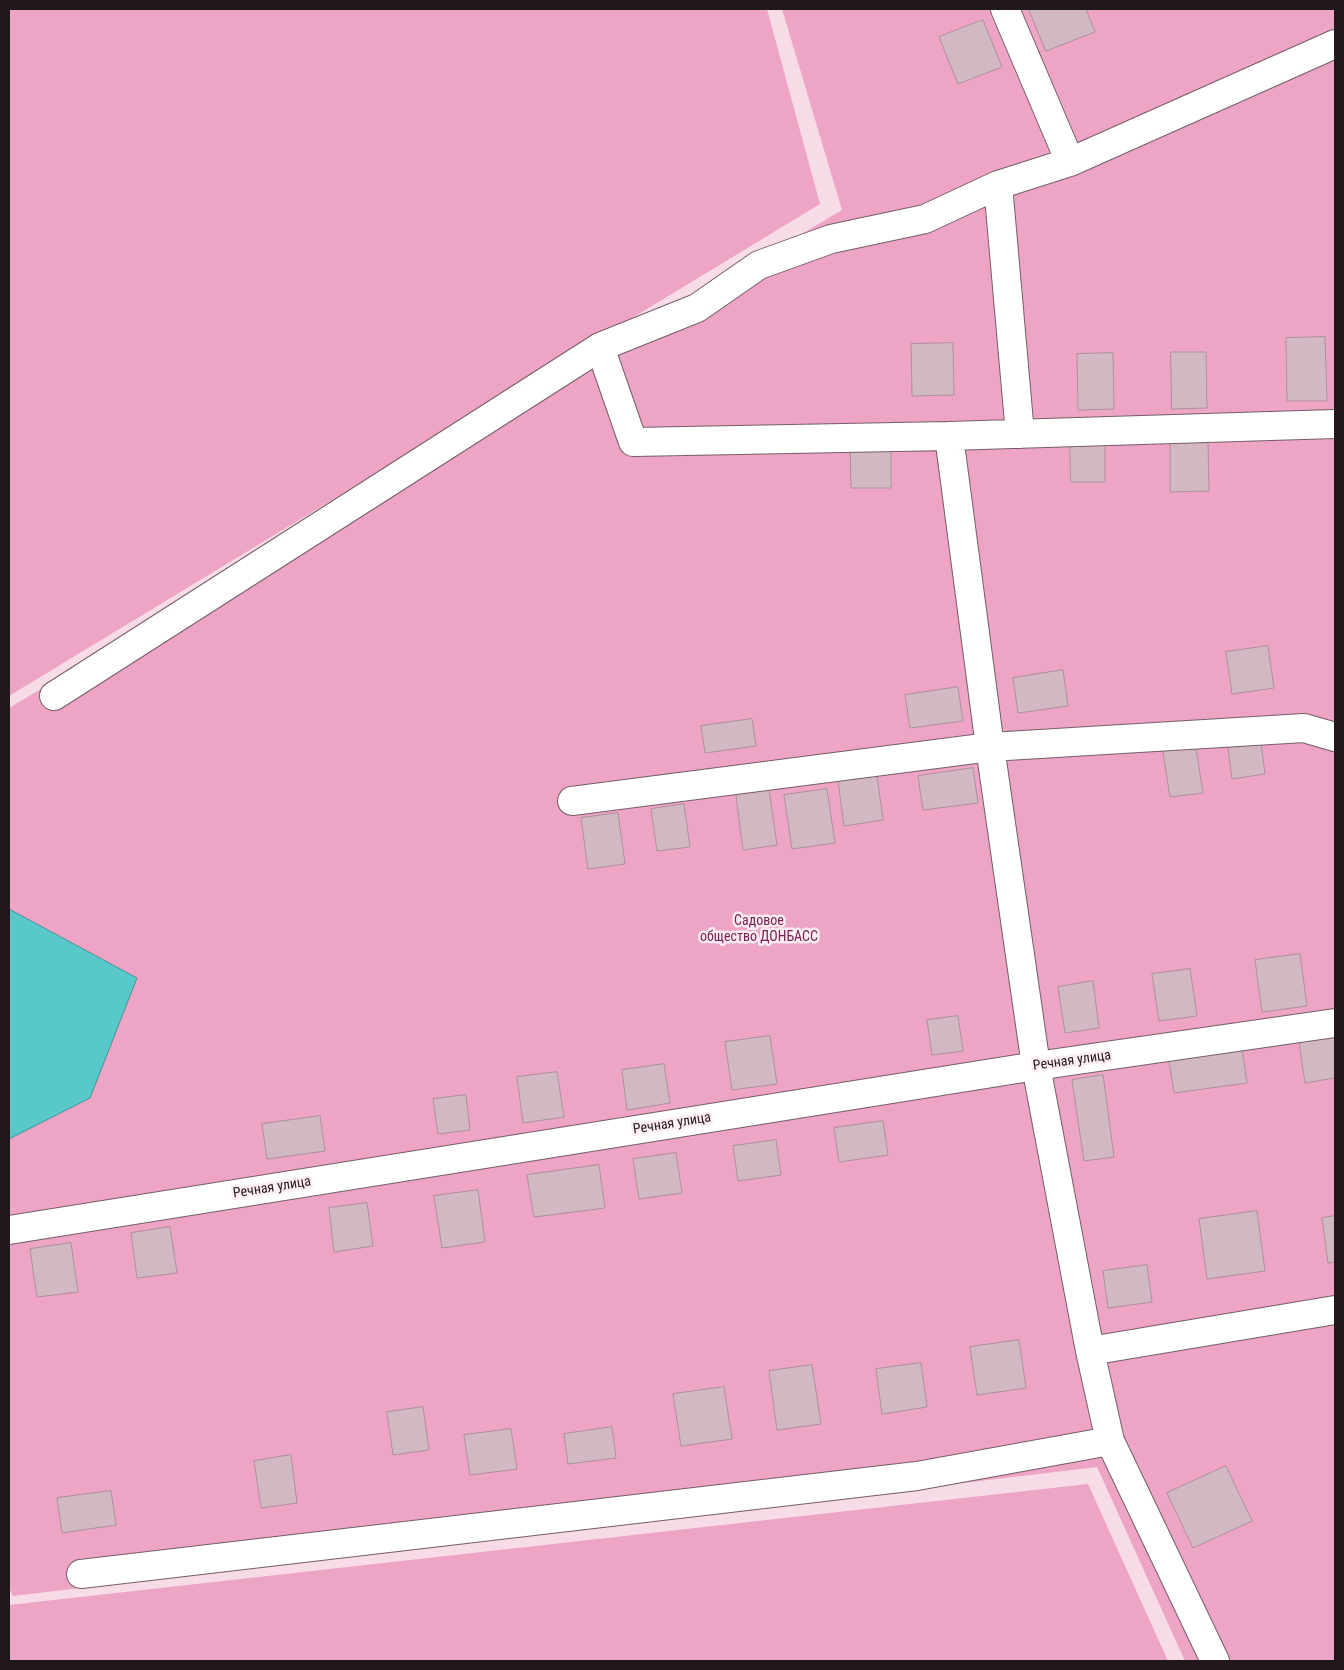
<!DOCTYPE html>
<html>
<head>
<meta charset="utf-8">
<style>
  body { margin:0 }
  #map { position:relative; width:1344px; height:1670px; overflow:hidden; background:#f7dce7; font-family:"Roboto Condensed",sans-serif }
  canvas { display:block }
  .frame { position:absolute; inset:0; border:10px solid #20171b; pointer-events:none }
</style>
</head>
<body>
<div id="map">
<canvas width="1344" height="1670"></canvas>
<div class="frame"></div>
</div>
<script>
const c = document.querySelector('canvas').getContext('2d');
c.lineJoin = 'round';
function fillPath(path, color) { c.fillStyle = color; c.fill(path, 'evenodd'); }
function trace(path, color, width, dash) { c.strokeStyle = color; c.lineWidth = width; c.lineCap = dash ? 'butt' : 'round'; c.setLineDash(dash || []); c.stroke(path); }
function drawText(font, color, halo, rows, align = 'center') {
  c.font = font + ' "Roboto Condensed",sans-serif'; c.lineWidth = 5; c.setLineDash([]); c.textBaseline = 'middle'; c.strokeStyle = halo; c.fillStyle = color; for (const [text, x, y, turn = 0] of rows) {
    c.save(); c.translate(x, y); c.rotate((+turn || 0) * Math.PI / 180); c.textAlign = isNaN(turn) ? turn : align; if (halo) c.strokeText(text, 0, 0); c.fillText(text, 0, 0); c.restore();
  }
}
const green = new Path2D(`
  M9,9H767L820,204L9,696Z
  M782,9H1335V1661H1185L1097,1467L13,1596L9,1588V708L842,210Z
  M1088,1484L1168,1661H9V1605Z`);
const water = new Path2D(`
  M9,909L137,978L90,1098L9,1139Z`);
const building = new Path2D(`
  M1029,9H1086L1095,32L1046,51Z
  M983,20L1002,67L958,84L939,37Z
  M1325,337L1327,401H1287L1286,338Z
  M953,343L954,395L912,396L911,344Z
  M1171,352H1206L1207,408L1172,409Z
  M1113,353L1114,409L1078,410L1077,354Z
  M891,440V488H851L850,441Z
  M1208,442L1209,491L1170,492V443Z
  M1070,444H1105V482H1071Z
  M1268,646L1274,688L1232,694L1226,652Z
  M1063,670L1068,706L1018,713L1013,678Z
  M958,687L963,721L910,728L905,695Z
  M752,719L756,746L705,753L701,726Z
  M1195,742L1203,793L1170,797L1162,746Z
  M1261,743L1265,774L1232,779L1228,747Z
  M973,768L978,803L923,810L918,776Z
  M877,775L883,820L844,826L838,781Z
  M827,789L835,843L792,849L784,795Z
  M769,790L777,845L743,850L736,795Z
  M684,804L690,847L657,851L651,809Z
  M618,813L625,864L588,869L581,818Z
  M1300,954L1307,1006L1262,1012L1255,960Z
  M1190,969L1197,1016L1159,1021L1152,974Z
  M1093,981L1099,1028L1065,1033L1058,987Z
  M958,1016L963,1051L932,1055L927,1020Z
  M770,1036L777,1084L732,1090L725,1042Z
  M1335,1037V1078L1305,1083L1299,1042Z
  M1242,1049L1247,1083L1174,1093L1169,1060Z
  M664,1064L670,1103L627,1110L622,1070Z
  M557,1072L564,1117L523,1123L517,1077Z
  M1103,1075L1114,1157L1084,1161L1072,1080Z
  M466,1095L470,1130L438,1134L433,1099Z
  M320,1116L325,1151L267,1159L262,1124Z
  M883,1121L888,1155L839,1162L834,1128Z
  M776,1140L781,1175L738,1181L733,1146Z
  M676,1153L682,1193L639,1199L633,1159Z
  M599,1165L605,1208L534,1217L527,1175Z
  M478,1190L485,1242L442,1248L434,1196Z
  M367,1203L373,1246L334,1252L329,1208Z
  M1257,1211L1265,1271L1207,1279L1199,1219Z
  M1335,1216V1262L1328,1263L1322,1218Z
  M170,1227L177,1273L137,1278L131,1233Z
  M71,1243L78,1292L37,1297L30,1249Z
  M1147,1265L1152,1302L1108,1308L1103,1271Z
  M1019,1340L1026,1388L977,1395L970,1347Z
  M921,1363L927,1407L882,1414L876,1369Z
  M812,1365L821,1424L777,1430L769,1371Z
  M724,1387L732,1439L681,1446L673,1394Z
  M423,1407L429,1450L393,1455L387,1412Z
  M612,1427L616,1458L568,1464L564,1434Z
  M511,1429L517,1469L470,1475L464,1435Z
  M291,1455L297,1503L261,1508L254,1461Z
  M1226,1466L1252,1521L1193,1548L1167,1493Z
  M111,1491L116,1525L62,1533L57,1498Z`);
const minor = new Path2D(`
  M1005,9L1070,162L1335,44
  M600,347L697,308L759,265L831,239L925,219L998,185
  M1020,434L998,185L1070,162
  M949,436L990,747L1036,1066L1090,1351L1110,1441L1215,1661
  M54,696L600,347L633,442L949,436L1335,424
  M572,801L990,747L1304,728L1335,737
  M9,1230L1036,1066L1335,1023
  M1090,1351L1335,1310
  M81,1574L917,1476L1110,1441`);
const parkNames = [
  ["Садовое",759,921],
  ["общество ДОНБАСС",759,937]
];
const streetNames = [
  ["Речная улица",1072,1061,-8],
  ["Речная улица",672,1124,-9],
  ["Речная улица",272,1188,-9]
];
fillPath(green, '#eda4c5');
fillPath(water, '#58c8ca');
trace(water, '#479396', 1);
fillPath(building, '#d2b8c3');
trace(building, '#ab929c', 1);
trace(minor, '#755e68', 30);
trace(minor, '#fff', 28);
drawText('14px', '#792051', '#fdecf3', parkNames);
drawText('14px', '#20171b', '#fdecf3', streetNames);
</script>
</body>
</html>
